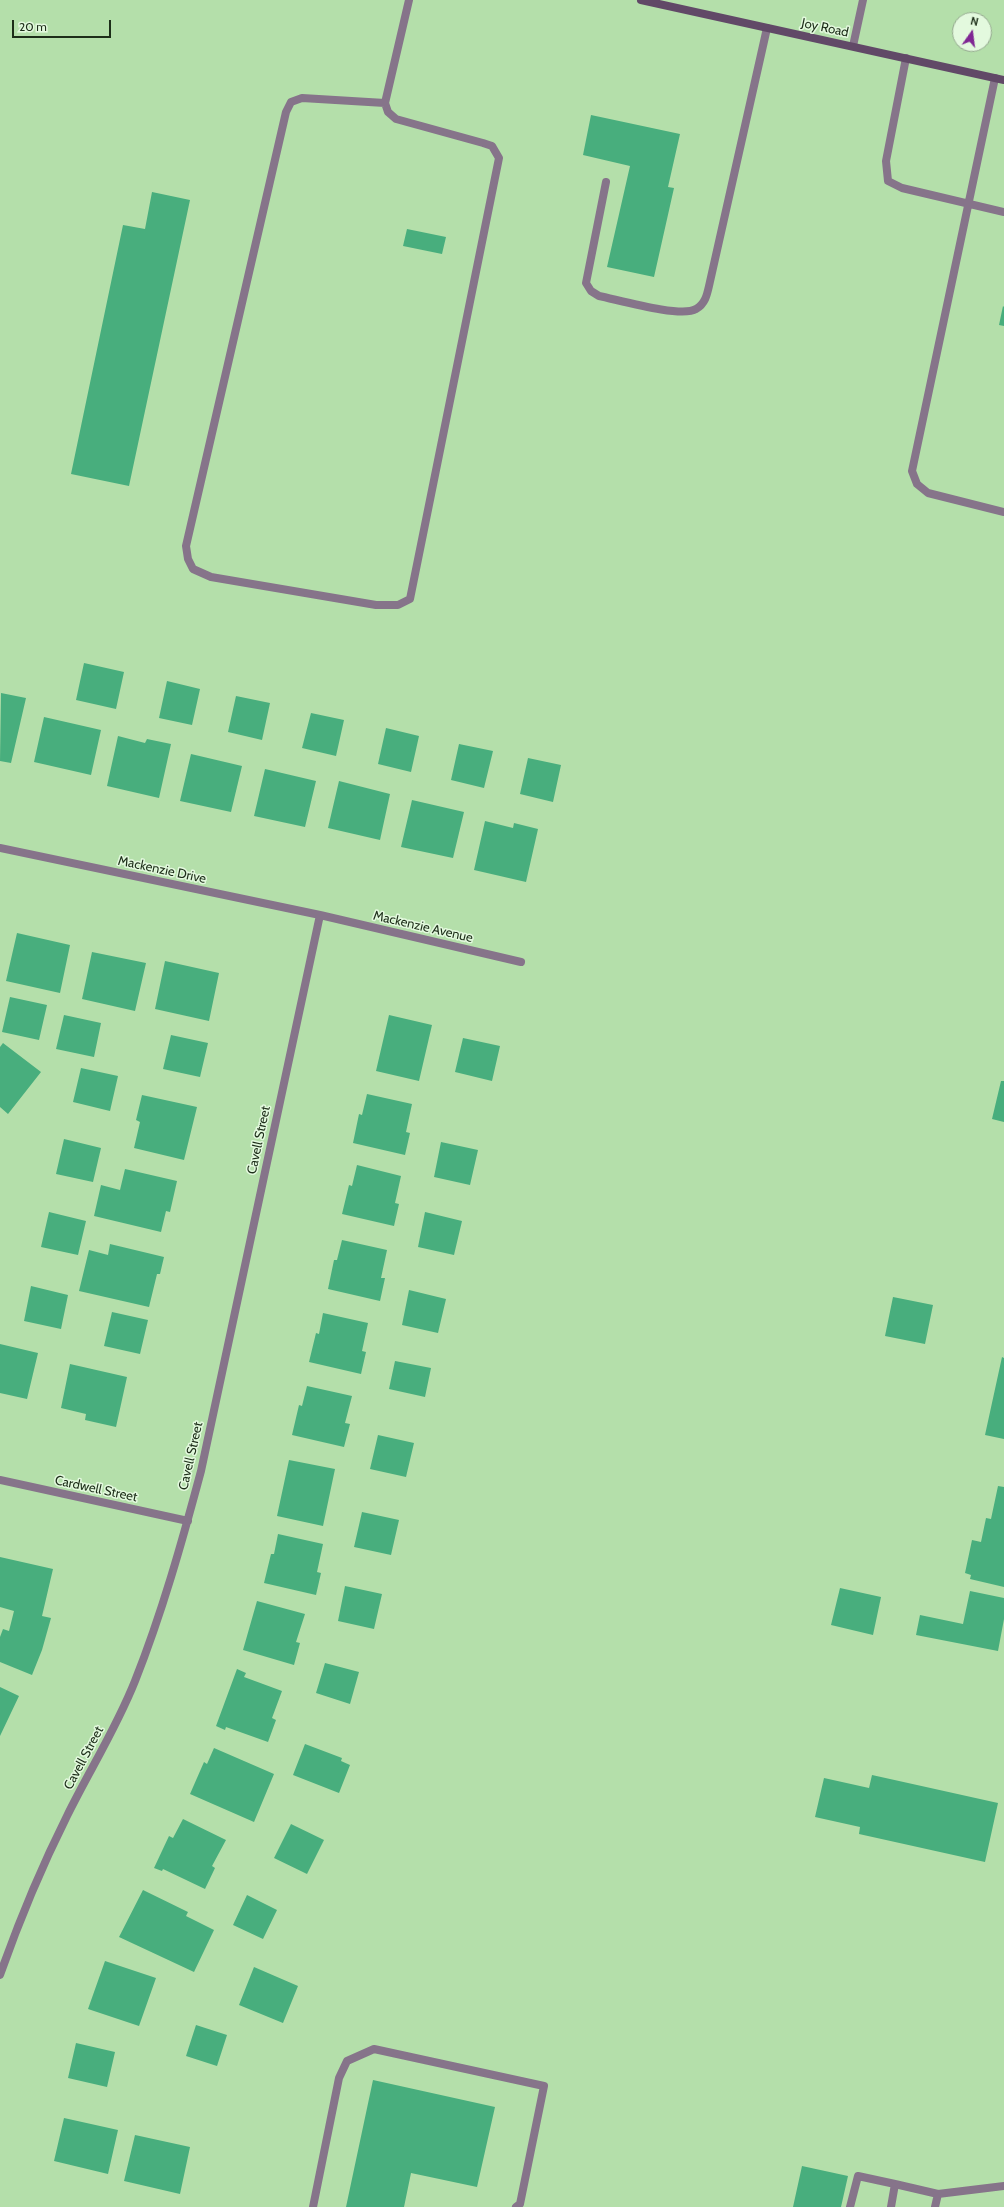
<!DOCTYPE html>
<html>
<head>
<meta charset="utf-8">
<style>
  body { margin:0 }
  #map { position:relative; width:1004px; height:2207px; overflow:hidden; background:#b4dfaa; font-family:Cabin,sans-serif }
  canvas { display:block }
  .north { position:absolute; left:952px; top:12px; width:40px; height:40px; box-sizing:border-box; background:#e3f9de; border:1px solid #94a88f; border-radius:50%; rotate:14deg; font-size:11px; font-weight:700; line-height:16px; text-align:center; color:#1d2e19 }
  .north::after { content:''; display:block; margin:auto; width:14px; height:18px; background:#7f2693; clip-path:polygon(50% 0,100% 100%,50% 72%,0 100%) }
  .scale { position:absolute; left:12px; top:20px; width:99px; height:18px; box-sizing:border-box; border:2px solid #1d2e19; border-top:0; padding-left:5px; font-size:12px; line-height:14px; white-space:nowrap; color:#1d2e19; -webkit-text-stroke:3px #e3f9de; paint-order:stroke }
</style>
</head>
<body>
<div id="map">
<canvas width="1004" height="2207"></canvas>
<div class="north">N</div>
<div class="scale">20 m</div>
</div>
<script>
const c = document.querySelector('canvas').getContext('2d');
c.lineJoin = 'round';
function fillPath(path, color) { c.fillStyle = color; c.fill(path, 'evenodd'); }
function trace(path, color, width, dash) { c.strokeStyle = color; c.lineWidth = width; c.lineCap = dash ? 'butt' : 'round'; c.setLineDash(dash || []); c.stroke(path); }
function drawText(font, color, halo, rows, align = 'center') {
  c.font = font + ' Cabin,sans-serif'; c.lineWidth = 3; c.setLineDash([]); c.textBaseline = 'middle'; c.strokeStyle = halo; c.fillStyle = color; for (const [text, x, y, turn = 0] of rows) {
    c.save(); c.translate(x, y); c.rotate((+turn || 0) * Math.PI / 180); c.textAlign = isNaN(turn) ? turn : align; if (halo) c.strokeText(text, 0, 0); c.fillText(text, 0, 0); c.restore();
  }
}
const building = new Path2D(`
  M591,115L680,134L668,187L674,188L654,277L607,267L630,166L583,155Z
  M152,192L190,200L129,486L71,474L123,225L145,229Z
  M407,229L446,237L442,254L403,246Z
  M1003,306L1004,307V326L999,325Z
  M84,663L124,672L116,709L76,700Z
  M167,681L200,689L192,725L159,718Z
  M1,693L26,698L11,763L0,761Z
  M236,696L270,703L262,740L228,732Z
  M311,713L344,720L336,756L302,748Z
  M44,717L101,730L91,775L34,762Z
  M386,728L419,736L411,772L378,764Z
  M118,736L145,743L147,739L171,744L159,798L107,786Z
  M459,744L493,751L484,788L451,780Z
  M191,754L242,766L231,812L180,801Z
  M528,758L561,765L553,802L520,794Z
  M265,769L316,781L305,827L254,816Z
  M339,781L390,794L380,840L328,828Z
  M412,800L464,812L453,858L401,847Z
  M485,821L513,828L514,823L538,829L526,882L474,870Z
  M17,933L70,945L60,993L6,981Z
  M92,952L146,963L135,1011L82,999Z
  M165,961L219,973L209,1021L155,1009Z
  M10,997L47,1005L39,1040L2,1032Z
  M64,1015L101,1023L94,1057L56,1049Z
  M389,1015L432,1025L419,1081L376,1071Z
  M171,1035L208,1043L200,1077L163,1069Z
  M463,1038L500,1046L492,1081L455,1072Z
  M3,1043L41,1072L8,1114L0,1107V1047Z
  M81,1068L118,1076L110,1111L73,1102Z
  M1001,1081H1004V1122L992,1119Z
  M367,1094L412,1104L406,1132L410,1133L405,1155L353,1143L359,1114L362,1115Z
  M142,1095L197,1107L184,1160L134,1148L140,1122L136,1120Z
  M64,1139L101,1148L93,1182L56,1174Z
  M441,1142L478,1150L470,1185L434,1177Z
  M357,1165L401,1176L395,1203L399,1204L394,1226L342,1214L349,1185L352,1186Z
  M125,1169L177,1181L170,1212L166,1211L161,1232L94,1216L101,1185L120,1190Z
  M49,1212L86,1221L78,1255L41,1247Z
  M425,1212L462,1221L454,1255L418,1247Z
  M342,1240L387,1250L381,1278H385L380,1301L328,1289L334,1260H337Z
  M110,1244L164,1257L160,1274H157L149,1307L79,1291L89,1250L108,1255Z
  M31,1286L68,1295L61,1329L24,1321Z
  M409,1290L446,1299L438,1333L402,1325Z
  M893,1297L933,1305L925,1344L885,1336Z
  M112,1312L148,1320L140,1354L104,1346Z
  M323,1313L368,1323L362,1351L366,1352L361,1374L309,1362L316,1333L319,1334Z
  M0,1344L38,1353L27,1399L0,1393Z
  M1002,1357L1004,1358V1439L985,1435Z
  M395,1361L431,1368L425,1397L389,1389Z
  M70,1364L127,1377L116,1427L85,1420L86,1414L61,1408Z
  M307,1386L352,1396L345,1423L350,1424L344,1447L292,1435L299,1405L302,1406Z
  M378,1435L414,1443L406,1477L370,1469Z
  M289,1460L335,1469L323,1526L277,1516Z
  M998,1486L1004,1487V1587L970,1579L971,1575L965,1573L972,1540L981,1542L986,1518L991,1519Z
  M362,1512L399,1520L391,1555L354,1547Z
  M278,1534L323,1544L317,1572L321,1573L316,1595L264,1583L271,1554H274Z
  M0,1557L53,1569L42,1616L51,1618L42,1650L32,1675L0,1662V1637L3,1629L9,1631L14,1611L0,1607Z
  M345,1586L382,1594L374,1629L338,1621Z
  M840,1588L881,1597L873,1635L831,1625Z
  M970,1591L1004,1598V1619L998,1651L916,1635L920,1615L963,1624Z
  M257,1601L305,1614L296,1642L300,1643L294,1665L243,1650Z
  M325,1663L359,1672L350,1704L316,1693Z
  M237,1669L246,1673L244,1677L282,1691L272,1718L276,1720L268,1742L226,1727L225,1730L216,1726Z
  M0,1687L19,1696L0,1736Z
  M305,1744L342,1758L341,1761L350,1765L339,1793L293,1775Z
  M214,1748L274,1774L254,1822L190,1794L204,1762L207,1764Z
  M872,1775L998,1803L985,1862L859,1834L860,1827L815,1817L824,1778L869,1788Z
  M183,1819L226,1840L212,1866L215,1868L205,1889L163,1869L162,1871L154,1868L169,1836L173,1838Z
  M291,1824L324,1840L307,1874L274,1858Z
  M143,1890L188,1912L186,1916L214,1930L194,1972L119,1937Z
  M247,1895L277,1910L263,1939L233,1925Z
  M105,1961L156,1978L139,2026L88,2009Z
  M254,1967L298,1986L283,2023L239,2005Z
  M196,2025L227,2035L217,2066L186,2056Z
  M76,2043L115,2052L107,2087L68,2078Z
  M373,2080L495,2107L477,2187L411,2173L404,2207H346Z
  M64,2118L118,2130L108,2174L54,2161Z
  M135,2135L190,2147L180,2194L124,2181Z
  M802,2166L848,2176L841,2207H793Z`);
const lane = new Path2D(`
  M853,46L863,0
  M906,58L886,161L888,181L902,188L1004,212
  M995,78L912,471L917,484L928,493L1004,512
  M385,103L302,98L291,102L286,112L186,546L188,559L193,569L211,577L376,605H398L410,599L499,158L492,146L483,143L396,119L388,112L385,103L409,0
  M606,182L586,283L591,291L599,296C619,300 681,318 696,309C705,304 707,295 709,286L767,28
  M313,2207L339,2078L347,2061L374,2049L544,2086L520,2204L516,2207
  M850,2207L858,2176L895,2184
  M891,2207L895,2184L938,2194
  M935,2207L938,2194L1004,2186`);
const street = new Path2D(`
  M0,848L320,915L521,962
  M0,1480L188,1521
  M0,1975C19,1921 41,1868 67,1816C89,1771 116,1729 135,1681C162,1613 182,1542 201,1471L320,915`);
const secondary = new Path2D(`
  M641,0L1004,80`);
const streetNames = [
  ["Joy Road",825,28,12],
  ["Mackenzie Drive",162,870,12],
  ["Mackenzie Avenue",423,927,13],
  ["Cavell Street",259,1140,-78],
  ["Cavell Street",191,1456,-77],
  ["Cardwell Street",96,1489,12],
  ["Cavell Street",84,1758,-62]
];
fillPath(building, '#48ae7d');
trace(lane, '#86748a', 8);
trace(street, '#86748a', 8);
trace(secondary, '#614967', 8);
drawText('13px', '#1d2e19', '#e3f9de', streetNames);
</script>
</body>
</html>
